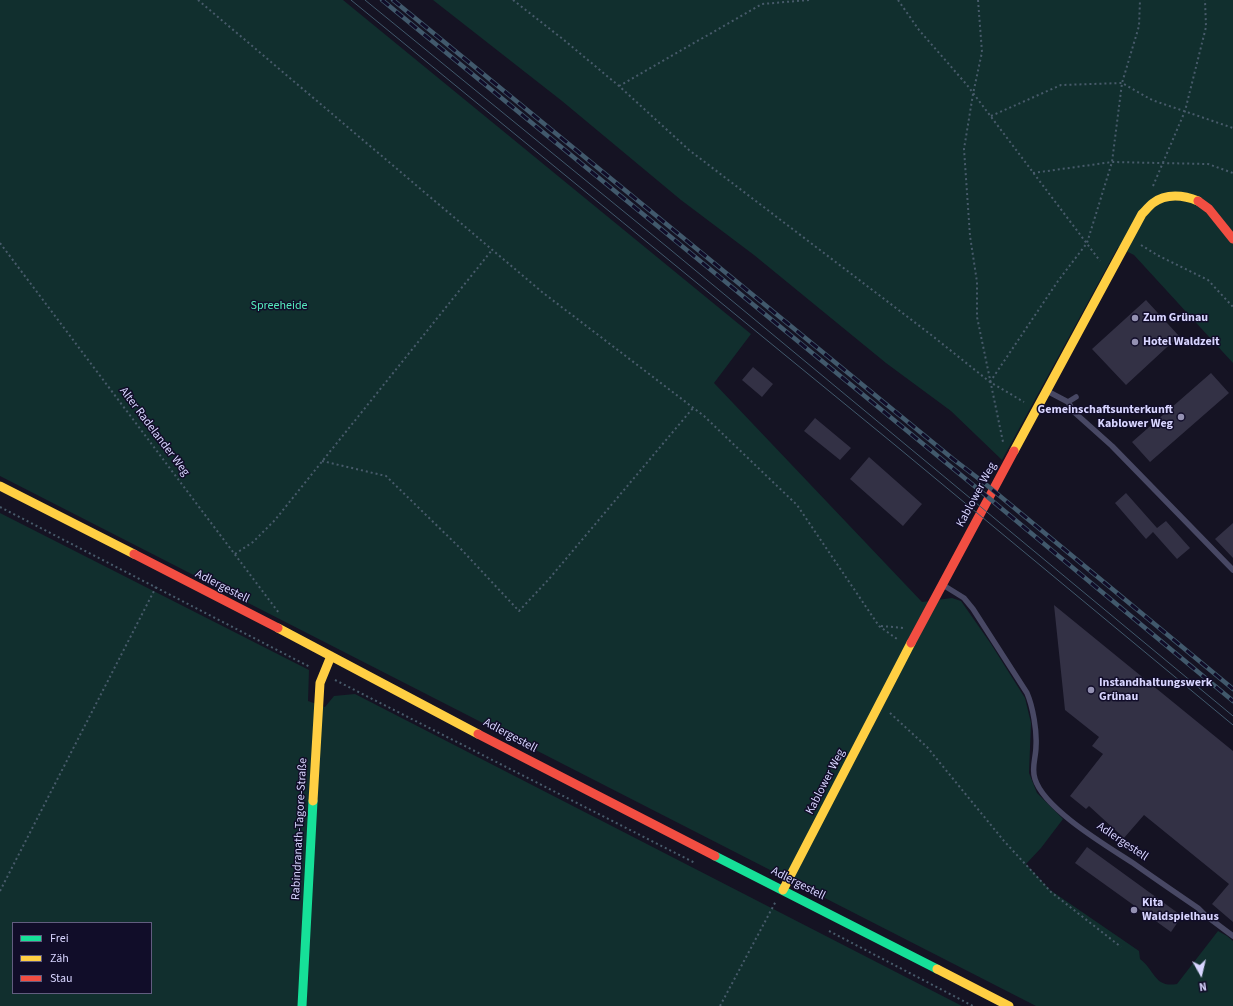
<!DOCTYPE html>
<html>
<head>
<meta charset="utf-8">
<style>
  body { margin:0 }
  #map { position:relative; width:1233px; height:1006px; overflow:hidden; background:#151323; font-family:"Source Sans 3",sans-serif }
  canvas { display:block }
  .legend { position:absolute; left:12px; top:922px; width:140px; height:72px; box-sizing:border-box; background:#110d29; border:1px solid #615d7f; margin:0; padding:5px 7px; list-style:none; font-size:12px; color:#d8d5ff }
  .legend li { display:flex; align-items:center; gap:8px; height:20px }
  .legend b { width:20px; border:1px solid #615d7f }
  .north { position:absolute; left:1181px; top:954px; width:40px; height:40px; -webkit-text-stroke:3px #110d29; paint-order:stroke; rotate:172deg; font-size:11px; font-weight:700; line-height:16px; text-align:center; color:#d8d5ff }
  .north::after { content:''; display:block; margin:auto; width:14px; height:18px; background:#d8d5ff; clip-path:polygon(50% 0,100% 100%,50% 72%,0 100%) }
</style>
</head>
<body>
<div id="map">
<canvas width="1233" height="1006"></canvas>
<ul class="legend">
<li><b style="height:5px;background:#16e098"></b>Frei</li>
<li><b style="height:5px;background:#ffcf43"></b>Zäh</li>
<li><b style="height:5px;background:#f24e42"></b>Stau</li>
</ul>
<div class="north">N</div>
</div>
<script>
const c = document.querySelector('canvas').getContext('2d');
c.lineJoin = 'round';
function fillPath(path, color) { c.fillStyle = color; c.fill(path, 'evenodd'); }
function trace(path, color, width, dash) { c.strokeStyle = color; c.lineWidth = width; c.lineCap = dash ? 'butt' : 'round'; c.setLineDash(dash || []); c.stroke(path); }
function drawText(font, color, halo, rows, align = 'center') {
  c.font = font + ' "Source Sans 3",sans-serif'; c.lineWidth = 3; c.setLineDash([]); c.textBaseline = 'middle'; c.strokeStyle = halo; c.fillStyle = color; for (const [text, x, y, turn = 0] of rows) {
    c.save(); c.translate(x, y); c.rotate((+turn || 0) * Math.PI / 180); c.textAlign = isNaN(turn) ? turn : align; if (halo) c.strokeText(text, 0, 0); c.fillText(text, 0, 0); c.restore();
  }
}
const green = new Path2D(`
  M0,0H343L751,334L714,383L922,602L952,598L961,601L991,644L1025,698L1031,723L1029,773L1037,793L1063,819L1041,848L1026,864L1050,890L1139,951L1140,959C1155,970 1154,988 1177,984L1218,931L1227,936L1233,941V1006H1036L0,476Z
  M433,0H1233V363L1134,255L1118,247L1002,460L951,411L886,363L754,255L681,200L562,101Z
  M0,513L309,670L308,701L325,707L334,696L355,694L962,1006H0ZM13,923H151V993H13Z`);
const building = new Path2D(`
  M1146,300L1179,336L1126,385L1092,349Z
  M753,367L773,384L762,397L742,380Z
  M1211,373L1229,393L1150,462L1132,442Z
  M815,418L851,448L840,460L804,431Z
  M869,457L922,504L903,526L850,479Z
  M1126,493L1157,528L1166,521L1190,548L1177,559L1153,532L1146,539L1115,503Z
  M1233,523V558L1215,539Z
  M1054,605L1233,751V922L1212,904L1229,884L1144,815L1124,838L1089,806L1086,809L1070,796L1103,754L1092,746L1099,737L1065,710Z
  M1087,847L1182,916L1171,932L1075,863Z`);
const path = new Path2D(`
  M198,0L542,292L704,416L797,505L879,626L897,639
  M513,0L564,40L619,86L689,150L930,334L990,382L1024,402
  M898,0L919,30L967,85L1100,261
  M978,0L982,52L973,94L964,149L970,236L977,282V317L1003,442
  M619,86L762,4L809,0
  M991,116L1061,85L1122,83L1152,100L1233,128
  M1033,173L1112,162L1208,164L1233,173
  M1153,186L1185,111L1206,27L1205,0
  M0,243L279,613
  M1141,245L1157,255L1208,280L1233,307
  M990,382L1058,281L1087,243L1112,162L1122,83L1139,26L1140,0
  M322,461L386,476L460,548L519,611L549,579L693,408
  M0,507L310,667
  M235,554L253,542L275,520L492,250
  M881,626L904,628
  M335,680L695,863
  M890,713L927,747L1004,841L1051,892L1121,947
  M0,891L156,587
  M829,931L973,1006
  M720,1006L776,901`);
const lane = new Path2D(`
  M1049,392L1068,402L1074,412L1112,446L1233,570
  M1068,402L1076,397
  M943,585L964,598L973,609L1027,693C1033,707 1037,731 1036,746C1036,758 1031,768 1035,779C1044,809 1107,846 1133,863C1154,878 1176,893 1198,908L1205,915L1233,936`);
const fast = new Path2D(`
  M715,856L937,969
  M302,1006L313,801`);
const slow = new Path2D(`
  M1014,451L1142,214C1146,210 1149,206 1153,203C1166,193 1184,195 1198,201
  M0,486L134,554
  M278,628L478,734
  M313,801L320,683L331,656
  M783,890L911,643
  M937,969L1009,1006`);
const jam = new Path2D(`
  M1198,201L1209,209L1233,239
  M134,554L278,628
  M911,643L1014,451
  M478,734L715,856`);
const tram = new Path2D(`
  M351,0L895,445L1233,725
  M365,0L666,246L1233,716`);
const rail = new Path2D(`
  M382,0L978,489L1233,701
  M393,0L953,459L983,482L1233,689`);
const markers = [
  [1135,318,4,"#9491b2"],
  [1135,342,4,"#9491b2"],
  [1181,417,4,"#9491b2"],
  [1091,690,4,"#9491b2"],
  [1134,910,4,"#9491b2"]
];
const parkNames = [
  ["Spreeheide",279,306]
];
const poiNames = [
  ["Zum Grünau",1143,318],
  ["Hotel Waldzeit",1143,342],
  ["Gemeinschaftsunterkunft",1173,410,"right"],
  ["Kablower Weg",1173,424,"right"],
  ["Instandhaltungswerk",1099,683],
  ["Grünau",1099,697],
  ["Kita",1142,903],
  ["Waldspielhaus",1142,917]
];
const streetNames = [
  ["Alter Radelander Weg",154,432,53],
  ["Kablower Weg",977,495,-62],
  ["Adlergestell",222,587,27],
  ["Adlergestell",510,736,28],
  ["Kablower Weg",826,782,-63],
  ["Rabindranath-Tagore-Straße",300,829,-87],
  ["Adlergestell",1122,842,34],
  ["Adlergestell",798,884,27]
];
fillPath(green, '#112f2e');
fillPath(building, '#333145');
trace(path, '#485b6b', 2, [2, 3]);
trace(lane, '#484864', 5.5);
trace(fast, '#16e098', 9);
trace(slow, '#ffcf43', 9);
trace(jam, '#f24e42', 9);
trace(tram, '#41596c', 1);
trace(rail, '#41596c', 4.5);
trace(rail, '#110d29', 3, [9]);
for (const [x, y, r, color] of markers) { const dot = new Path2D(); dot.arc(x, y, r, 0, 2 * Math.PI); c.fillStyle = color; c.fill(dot); trace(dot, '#110d29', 1.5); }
drawText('12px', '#55ebbd', '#110d29', parkNames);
drawText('bold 12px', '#d8d5ff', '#110d29', poiNames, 'left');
drawText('12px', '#d8d5ff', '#110d29', streetNames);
</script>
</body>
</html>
